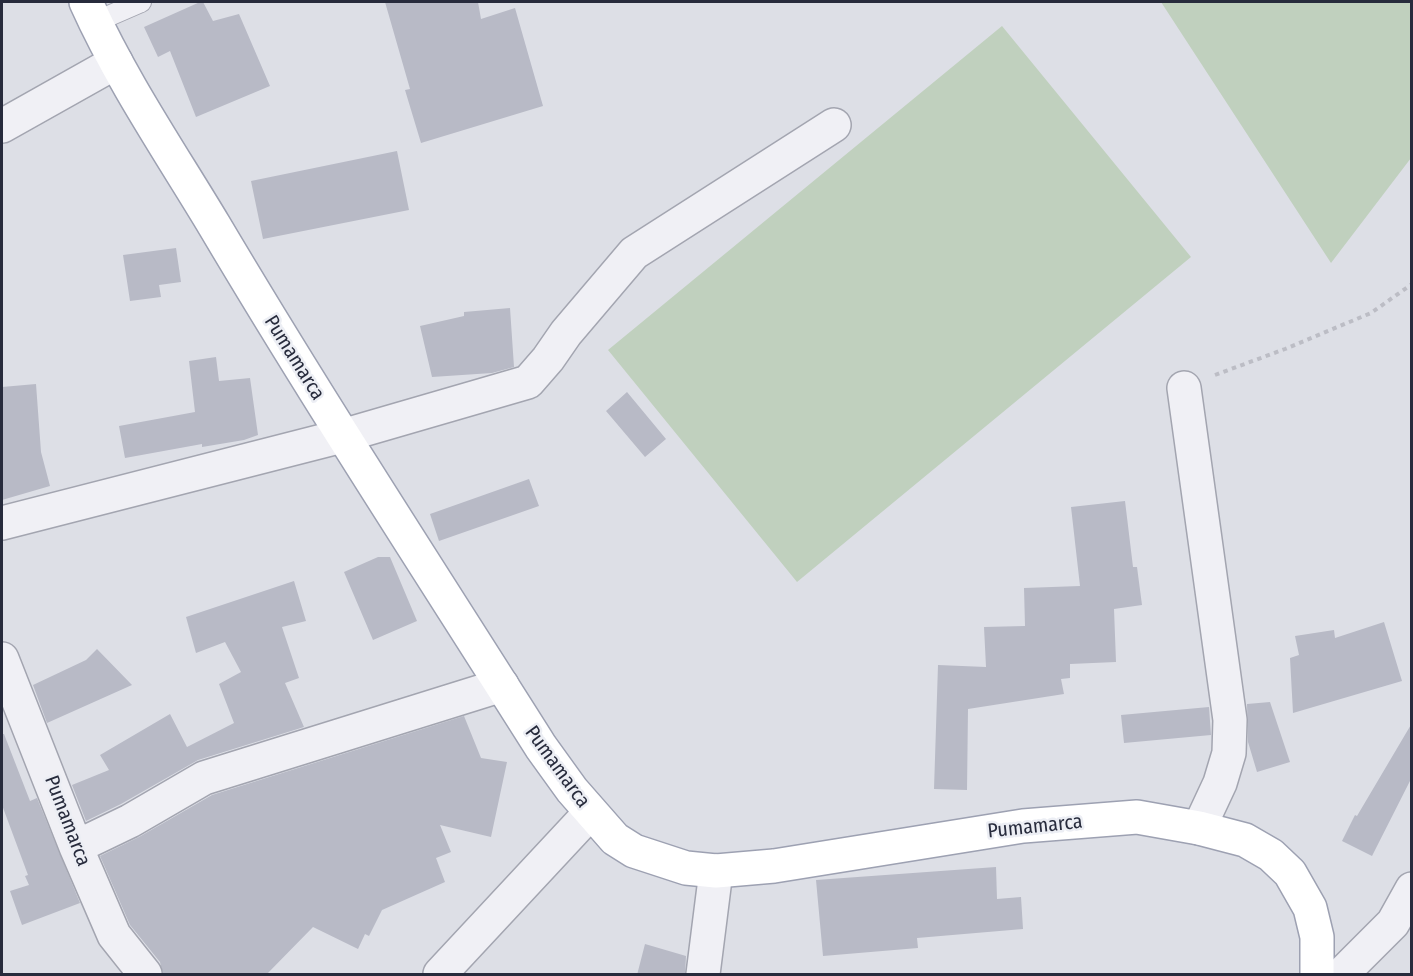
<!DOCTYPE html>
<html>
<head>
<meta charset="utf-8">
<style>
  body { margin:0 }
  #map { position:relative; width:1413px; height:976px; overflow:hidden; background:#dddfe6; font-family:"Fira Sans Condensed",sans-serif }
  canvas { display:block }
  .frame { position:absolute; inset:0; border:3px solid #272b3c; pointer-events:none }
</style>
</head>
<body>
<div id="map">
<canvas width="1413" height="976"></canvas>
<div class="frame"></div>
</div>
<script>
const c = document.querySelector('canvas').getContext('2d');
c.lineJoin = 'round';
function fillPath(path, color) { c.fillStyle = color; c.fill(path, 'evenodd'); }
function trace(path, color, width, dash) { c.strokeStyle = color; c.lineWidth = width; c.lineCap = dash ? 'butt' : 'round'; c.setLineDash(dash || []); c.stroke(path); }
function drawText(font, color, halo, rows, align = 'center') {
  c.font = font + ' "Fira Sans Condensed",sans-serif'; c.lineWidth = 5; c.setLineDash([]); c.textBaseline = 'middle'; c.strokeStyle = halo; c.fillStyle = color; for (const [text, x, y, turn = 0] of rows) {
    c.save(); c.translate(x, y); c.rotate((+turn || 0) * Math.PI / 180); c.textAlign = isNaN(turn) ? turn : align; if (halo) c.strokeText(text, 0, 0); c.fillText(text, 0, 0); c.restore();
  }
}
const green = new Path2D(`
  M1161,2H1411V158L1331,263Z
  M1002,26L1191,257L797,582L608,350Z`);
const building = new Path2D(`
  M200,2H203L213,21L239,14L270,86L196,117L170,51L158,57L144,27Z
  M385,2H478L481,19L515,8L543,106L421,143L405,90L410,89Z
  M397,151L409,210L263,239L251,181Z
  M176,248L181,282L159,285L161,297L130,301L123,255Z
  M510,308L514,367L492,373L432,377L420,326L464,316V312Z
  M216,357L219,381L250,378L258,435L244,440L202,447V444L125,458L119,426L195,412L189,361Z
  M36,384L41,452L50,486L2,500V387Z
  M627,392L666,439L645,457L606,411Z
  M529,479L539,506L439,541L430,514Z
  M1125,501L1133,567H1137L1142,605L1114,609L1116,662L1070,664V678L1061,679L1064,694L968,709L967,790L934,789L938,665L986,667L984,627L1025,626L1024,588L1080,586L1071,507Z
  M378,557H390L417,621L373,640L344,572Z
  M294,581L306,621L282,627L299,678L285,683L304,727L198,760L121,804L86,821L72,785L109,770L100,755L170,714L187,747L234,723L219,684L241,672L225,642L196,653L186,617Z
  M1384,622L1402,681L1293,713L1290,658L1299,655L1295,636L1334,630L1335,638Z
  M97,649L132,685L47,723L33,685L86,660Z
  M1270,702L1290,762L1257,772L1248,742L1247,704Z
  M1209,707L1211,735L1124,743L1121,715Z
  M464,716L481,758L507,762L491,837L440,825L451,852L436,858L445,882L382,910L369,936L365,934L358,949L313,927L266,975H163L160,962L130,925L100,856L139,837L212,795Z
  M1412,723V777L1372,856L1342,841L1355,815L1357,816Z
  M2,734H4L30,801L37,798L80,903L22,925L10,891L29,885L25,876L28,875L2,805Z
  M996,867L997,899L1021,897L1023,929L917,938L918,948L823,956L816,880Z
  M645,944L686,956L685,975H637Z`);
const path = new Path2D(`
  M1215,375L1285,349L1371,313L1412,284`);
const lane = new Path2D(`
  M95,22L141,2`);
const street = new Path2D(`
  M2,126L116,62
  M1184,388L1230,720L1229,753L1220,783L1199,828
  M2,523L342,436L528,382L548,359L566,333L634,253L834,125
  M2,659L76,847L114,935L145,974
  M76,847L130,821L204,778L502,685
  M440,974L590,813
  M703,974L716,871
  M1342,974L1393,923L1412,889`);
const primary = new Path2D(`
  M86,2C121,80 170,152 214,225C319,402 431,573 541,747L572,790L615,839L634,851L686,868L716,871L774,866L1023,826L1137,817L1199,828L1245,840L1271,855L1290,873L1310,908L1317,937V974`);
const streetNames = [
  ["Pumamarca",294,358,58],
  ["Pumamarca",557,767,54],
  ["Pumamarca",67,821,69],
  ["Pumamarca",1035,827,-6]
];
fillPath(green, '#c0d0be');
fillPath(building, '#b8bac6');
trace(lane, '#a3a5b0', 22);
trace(street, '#a3a5b0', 36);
trace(primary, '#9da1b2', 36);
trace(path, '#bcbdc5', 4, [4.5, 4.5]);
trace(lane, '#f0f0f5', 20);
trace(street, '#f0f0f5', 33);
trace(primary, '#fff', 33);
drawText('20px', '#272b3c', '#eceef4', streetNames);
</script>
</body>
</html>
